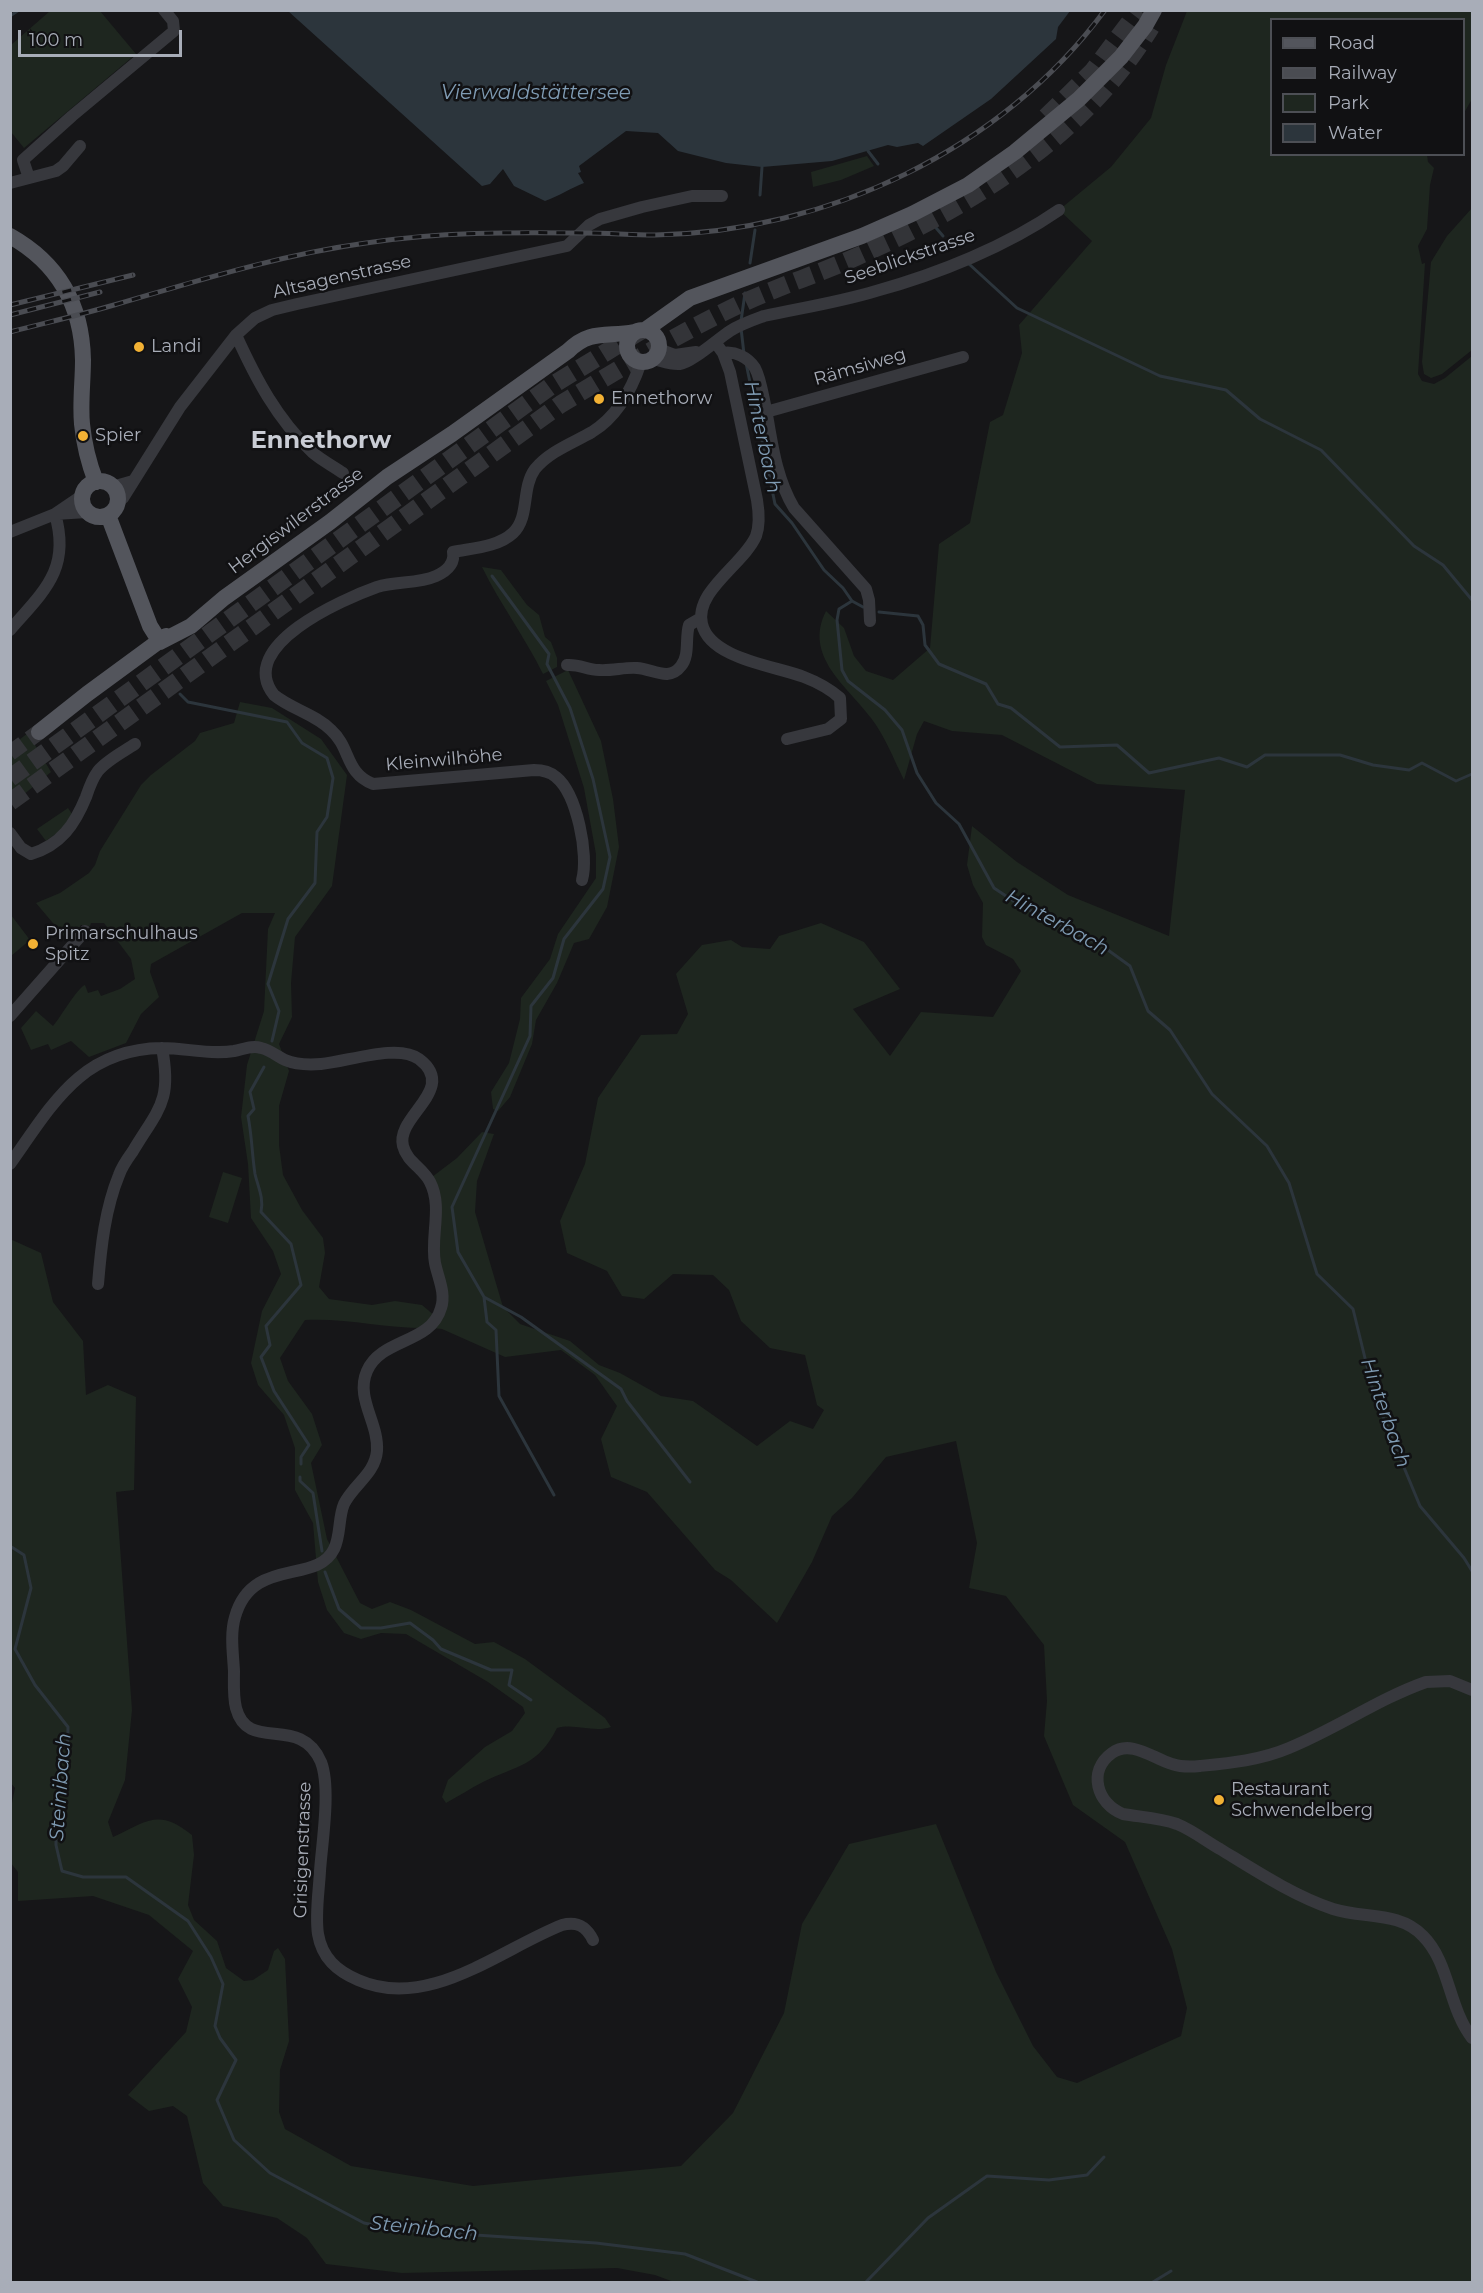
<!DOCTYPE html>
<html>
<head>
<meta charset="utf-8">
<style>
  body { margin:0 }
  #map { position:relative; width:1483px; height:2293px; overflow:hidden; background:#161618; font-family:Montserrat,sans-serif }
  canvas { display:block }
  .frame { position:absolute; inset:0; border:12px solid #a8adb8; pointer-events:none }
  .legend { position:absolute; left:1270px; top:18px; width:195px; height:138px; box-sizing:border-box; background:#111113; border:2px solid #4d4f55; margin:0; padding:8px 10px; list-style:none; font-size:18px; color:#a8adb8 }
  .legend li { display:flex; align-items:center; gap:12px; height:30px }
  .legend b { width:30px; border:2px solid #4d4f55 }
  .scale { position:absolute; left:18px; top:30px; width:164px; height:27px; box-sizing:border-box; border:3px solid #a8adb8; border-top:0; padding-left:8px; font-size:18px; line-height:21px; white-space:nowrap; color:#a8adb8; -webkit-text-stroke:4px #111113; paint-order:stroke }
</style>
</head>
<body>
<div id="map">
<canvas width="1483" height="2293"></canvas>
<div class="frame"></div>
<ul class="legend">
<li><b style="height:8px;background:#53555c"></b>Road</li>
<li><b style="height:8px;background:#4a4c52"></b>Railway</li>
<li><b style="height:16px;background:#1e261f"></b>Park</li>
<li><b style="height:16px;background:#2c353c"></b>Water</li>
</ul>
<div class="scale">100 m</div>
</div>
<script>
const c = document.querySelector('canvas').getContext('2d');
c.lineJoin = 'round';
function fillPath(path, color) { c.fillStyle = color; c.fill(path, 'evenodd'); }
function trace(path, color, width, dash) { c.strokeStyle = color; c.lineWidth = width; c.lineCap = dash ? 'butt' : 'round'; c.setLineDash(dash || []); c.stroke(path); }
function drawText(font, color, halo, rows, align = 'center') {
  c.font = font + ' Montserrat,sans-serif'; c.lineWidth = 5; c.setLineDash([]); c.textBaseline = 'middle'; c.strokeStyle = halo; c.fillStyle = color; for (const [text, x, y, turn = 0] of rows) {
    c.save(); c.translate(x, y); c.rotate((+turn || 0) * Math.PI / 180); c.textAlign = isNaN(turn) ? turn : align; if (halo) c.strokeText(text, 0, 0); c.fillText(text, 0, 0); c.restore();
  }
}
const green = new Path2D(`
  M50,11H100L136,54L24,148L11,132V45Z
  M1187,11H1472V99L1464,113V20H1272V154L1427,155L1428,162L1434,168L1430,185L1427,229L1418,246L1422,264L1425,263L1418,374L1422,381L1434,384L1445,378L1472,356V2282H674L655,2275L617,2268L402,2273L326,2264L307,2238L277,2218L223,2206L203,2183L187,2116L173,2106L149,2111L128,2095L186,2032L192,2007L178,1979L193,1951L149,1915L93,1896L18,1901V1872L10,1862L11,1808L15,1788L10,1782V1239L41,1253L53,1302L83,1341L86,1395L108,1385L136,1397L134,1490L116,1492L132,1710L125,1780L108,1822L113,1837C147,1821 159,1808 192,1835L194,1855L188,1905L194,1920L217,1941L226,1968L244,1981L253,1980L268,1970L274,1951L278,1948L285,1959L289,2041L280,2070L279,2112L285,2129L351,2166L473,2186L681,2166L733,2113L784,2013L802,1924L849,1844L936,1824L996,1972L1033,2046L1057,2077L1077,2083L1181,2036L1187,2008L1172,1949L1125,1842L1073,1805L1044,1736L1047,1701L1044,1645L1006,1596L969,1588L977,1543L956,1441L886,1457L852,1498L832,1516L812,1562L777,1623L731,1580L715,1570L647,1492L611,1477L601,1439L617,1406L595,1375L561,1350L505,1357L442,1329L433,1328L439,1319L432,1177L457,1158L482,1132L494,1134L477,1181L475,1212L503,1307L520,1324L570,1341L599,1365L620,1373L661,1396L693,1401L757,1446L790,1421L813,1429L824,1410L817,1405L805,1355L770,1348L741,1321L729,1290L713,1275L673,1274L644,1299L622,1296L607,1271L567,1253L560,1221L585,1164L598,1098L641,1035L677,1034L688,1014L676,974L702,945L731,940L742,947L770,949L779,936L821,923L864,942L900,989L853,1009L890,1056L921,1012L993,1017L1021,971L1013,959L986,945L982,937L983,903L973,885L967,865L972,826L1017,862L1068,895L1169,936L1185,790L1097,784L1002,735L952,731L924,721L917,734L904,780C894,760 885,736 871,718C847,686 803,656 826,611L844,628L854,656L866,671L893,680L930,648L939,544L970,523L990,422L1003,415L1022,353L1019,325L1092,241L1059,210L1111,167L1151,118L1166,65Z
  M867,156L874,166L841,180L813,187L811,172Z
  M1472,208V350L1442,374L1431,378L1424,374L1422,362L1431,262L1447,236Z
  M482,567L501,570L527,605L539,615L545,637L551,642L557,658V667L543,674C525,637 500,604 482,567Z
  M568,670L601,741L613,799L619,847L607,907L589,939L574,943L557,983L536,1020L532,1044L510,1097L498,1111L493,1109L491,1092L509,1063L520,1019L521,998L550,959L558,934L596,878V854L584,788L558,705L546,681Z
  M240,702L272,708L321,739L347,775L332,886L295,937L291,983L292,1017L279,1044L289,1071L279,1106V1145L283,1175L302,1210L323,1238L325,1253L319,1287L329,1299L372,1305L395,1301L422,1305L435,1316L425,1328C384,1328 345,1318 305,1320L280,1358L288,1381L312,1414L322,1445L311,1463L327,1539L360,1603L372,1609L390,1602L411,1610L475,1644L494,1642L525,1659L605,1718L611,1727C593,1733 575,1723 557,1728C538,1766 518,1765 483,1782C471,1788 459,1796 446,1803L442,1797L448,1780L485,1747L512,1731L525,1713L523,1707L488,1682L406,1634L381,1633L361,1639L344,1633L327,1610L318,1582L313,1523L295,1490V1448L284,1415L258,1385L251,1363L262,1311L281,1274L273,1251L251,1218L248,1164L241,1117L247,1065L264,1011L268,929L275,913H242L151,964L150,972L159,997L141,1014L126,1043L89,1057L71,1041L51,1050L48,1044L31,1050L21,1028L36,1011L53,1026C61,1017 77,988 85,985L88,993L98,990L101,996L120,989L135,979L131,959L104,923H91L90,926L81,925L76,932L72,931L68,935L70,937L68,941L36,903L60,893L89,873L95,865L100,851L141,785L151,775L195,741L200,733L234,723Z
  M28,733L51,772L11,805V746Z
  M68,808L72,814L61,830L46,841L37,829Z
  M11,915L30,940L11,956H10Z
  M223,1172L242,1178L228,1223L209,1217Z`);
const water = new Path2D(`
  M288,11H1070L1058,27L1056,39L991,99L923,146L918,143L897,147L888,145L832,161L762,167L726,163L678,151L658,133L626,131L579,166L581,172L578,173L584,183C571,188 559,196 545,201L514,186L503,169L490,184L482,186Z`);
const stream = new Path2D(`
  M10,16L19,10
  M868,151L878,164
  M760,195L762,167
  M931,222L943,236
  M750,263L755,230
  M969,264L1017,308L1160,376L1226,390L1260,419L1321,450L1414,546L1443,565L1472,600
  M741,321L745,293
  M741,328L744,354
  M746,363L775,504L792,523L824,570L843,588L852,601L839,609L837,620L842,670L848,681L885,710L902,730L917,773L936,803L959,824L994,888L1021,906L1101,945L1130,966L1148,1011L1170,1030L1212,1094L1267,1146L1289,1183L1317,1274L1353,1309L1374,1395L1420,1506L1464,1558L1472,1571
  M492,576L549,654L547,664L570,708L593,779L610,857L603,889L564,939L553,978L531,1006L530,1036L452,1207L458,1252L484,1297L487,1322L496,1330L499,1396L554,1495
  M852,601L863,607
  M879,612L918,616L923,625L925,645L939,664L986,684L998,704L1011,708L1060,747L1117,745L1149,773L1219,758L1247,767L1265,755H1340L1373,765L1409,770L1422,763L1456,781L1472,774
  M180,694L188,702L287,722L302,743L327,758L333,778L327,817L317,832L315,883L288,919L268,984L279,1011L272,1041
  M264,1067L250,1092L254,1109L248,1116C252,1136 252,1155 255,1174C258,1187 264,1198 261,1212L291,1244L301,1285L266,1326L270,1345L261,1357L274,1391L309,1445L301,1457V1464
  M484,1297L521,1317L621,1389L627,1401L690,1482
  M300,1477V1481L313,1493L322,1551
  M10,1546L24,1555L31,1588L15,1649L35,1685L68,1727L67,1768L56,1802V1845L62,1871L83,1877H126L188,1921L211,1957L223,1984L215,2026L220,2038L236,2060L217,2100L234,2140L270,2173L364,2223L400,2230L596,2243L685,2254L757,2282
  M325,1572L339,1609L361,1628H381L410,1623L433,1640L441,1649L491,1670H512L509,1685L531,1700
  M866,2282L928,2218L987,2176L1049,2180L1087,2175L1104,2157
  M1153,2282L1171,2271`);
const majorTunnel = new Path2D(`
  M10,753L39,732`);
const highwayTunnel = new Path2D(`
  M1046,117L1093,71L1139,10
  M10,778L551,386L642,330
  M10,802L561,404C621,368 682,331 747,301C783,285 820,273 856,257C971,206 1084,137 1151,27`);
const minor = new Path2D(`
  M29,178L23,160L72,116L174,31L173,21L164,10
  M10,183L56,171L63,166L80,146
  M236,335C256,379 277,419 312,452C321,460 333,466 343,473
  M715,342L723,353L730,372L757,500C759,512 760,525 756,536C744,564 694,591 702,624C710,659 776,666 804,677C817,682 830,689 840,698L841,719L828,729L787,739
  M659,349L675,355L696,352
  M723,353C735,351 748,357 755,368C761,379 763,397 766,409C772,443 776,478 794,508L866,589L869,600L870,621
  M653,359C662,361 671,365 680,364C691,363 719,338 730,331C741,324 753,320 764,316C801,308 840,302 876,291C938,274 1007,246 1059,210
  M766,412L963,357
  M112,487L133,481
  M117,503L123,498L180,407L236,335L255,318L272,310L297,304L567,246L589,225L600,219L642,207L692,196H722
  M55,514L87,512
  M10,532L55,514L83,495
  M10,630C44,591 71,569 55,514
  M567,665C580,664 587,670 599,670C612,671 625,667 637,668C653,669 669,682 681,666C690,655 685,638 689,625L701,618
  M10,833L21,848L31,854C61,845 75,824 86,797C89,788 92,779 98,771C107,760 123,752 135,744
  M582,880C589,855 577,794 556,777C549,771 542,770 534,770L373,784C345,773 351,748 331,730C315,714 291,709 274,695C235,646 343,599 377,587C396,581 418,584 436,576C447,571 455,564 453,552C473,548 498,547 513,533C530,517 521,488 535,469C550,451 573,443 592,432C618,416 632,389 641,362
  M10,1016L85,931
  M10,1164C52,1105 81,1049 162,1048C186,1048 210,1055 234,1051C244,1049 252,1045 261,1048C270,1050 277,1056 285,1060C297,1065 309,1065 321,1064C347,1062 398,1043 419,1059C459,1089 395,1116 403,1146C407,1162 423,1168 430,1182C443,1207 430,1237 435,1263C438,1278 446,1293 441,1308C431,1344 381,1338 367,1371C355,1398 379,1423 377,1451C375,1474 353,1485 344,1504C338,1518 341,1535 334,1549C317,1585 252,1556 235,1617C230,1634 233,1653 234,1671C234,1683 233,1696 236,1708C248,1754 300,1713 321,1762C331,1788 322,1842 320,1871C319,1891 315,1914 318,1934C322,1958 337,1971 358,1980C428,2011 499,1950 562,1925C577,1921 586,1926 593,1940
  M98,1284C101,1247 105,1209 119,1175C122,1166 128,1158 133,1151C159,1108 172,1101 162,1048
  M1472,1690L1450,1681L1426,1682C1378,1699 1336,1729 1289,1748C1261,1760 1230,1763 1200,1766C1190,1767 1181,1767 1172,1764C1154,1759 1131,1739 1112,1753C1087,1771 1097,1804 1123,1814C1140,1817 1160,1818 1177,1824C1192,1830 1206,1841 1220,1849C1256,1871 1294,1896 1333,1909C1364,1919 1399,1911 1423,1936C1450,1963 1448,2007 1472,2038`);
const major = new Path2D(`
  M10,236C58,263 82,304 83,360C83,381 80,403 82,424C84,444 89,464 96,482
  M627 346a16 16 0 1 1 32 0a16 16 0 1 1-32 0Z
  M645,330L690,298L862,236L912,214L968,185L1015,152L1079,99L1121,57L1145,26L1154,10
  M82 499a18 18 0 1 1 36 0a18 18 0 1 1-36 0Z
  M108,515L150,626L160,642
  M160,642L191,626L224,598L330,522L387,477L452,434L568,351C590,329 607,337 634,332
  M39,732L87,694L166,636`);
const rail = new Path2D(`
  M10,305L133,275
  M10,315L100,292
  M10,332C45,323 80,315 114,305C197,281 279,255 366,243C438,232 512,232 584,233C608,233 631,235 655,235C827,232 1002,150 1105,10`);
const markers = [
  [139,347,6,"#f2b134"],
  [599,399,6,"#f2b134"],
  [83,436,6,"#f2b134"],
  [33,944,6,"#f2b134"],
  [1219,1800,6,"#f2b134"]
];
const streetNames = [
  ["Seeblickstrasse",910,257,-19],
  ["Altsagenstrasse",342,277,-13],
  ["Rämsiweg",860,367,-16],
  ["Hergiswilerstrasse",296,521,-37],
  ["Kleinwilhöhe",444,760,-5],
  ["Grisigenstrasse",303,1850,-88]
];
const poiNames = [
  ["Landi",151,347],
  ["Ennethorw",611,399],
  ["Spier",95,436],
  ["Primarschulhaus",45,934],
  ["Spitz",45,955],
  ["Restaurant",1231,1790],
  ["Schwendelberg",1231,1811]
];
const waterNames = [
  ["Vierwaldstättersee",536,93],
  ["Hinterbach",762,437,78],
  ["Hinterbach",1057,923,29],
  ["Hinterbach",1385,1413,71],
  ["Steinibach",61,1787,-86],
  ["Steinibach",424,2229,6]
];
const districtNames = [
  ["Ennethorw",321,441]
];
fillPath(green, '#1e261f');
fillPath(water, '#2c353c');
trace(stream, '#2c353c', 3);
trace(majorTunnel, '#333438', 16, [16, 8]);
trace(highwayTunnel, '#333438', 18, [18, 9]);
trace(minor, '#37383d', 12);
trace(major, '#53555c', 16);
trace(rail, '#4a4c52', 5);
trace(rail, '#111113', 3, [9]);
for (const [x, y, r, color] of markers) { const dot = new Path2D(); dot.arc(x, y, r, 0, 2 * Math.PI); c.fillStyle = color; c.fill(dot); trace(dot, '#111113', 2); }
drawText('18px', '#a8adb8', '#111113', streetNames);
drawText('18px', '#a8adb8', '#111113', poiNames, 'left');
drawText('italic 20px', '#7f9bb3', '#111113', waterNames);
drawText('bold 24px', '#c9ccd4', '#111113', districtNames);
</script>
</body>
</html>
